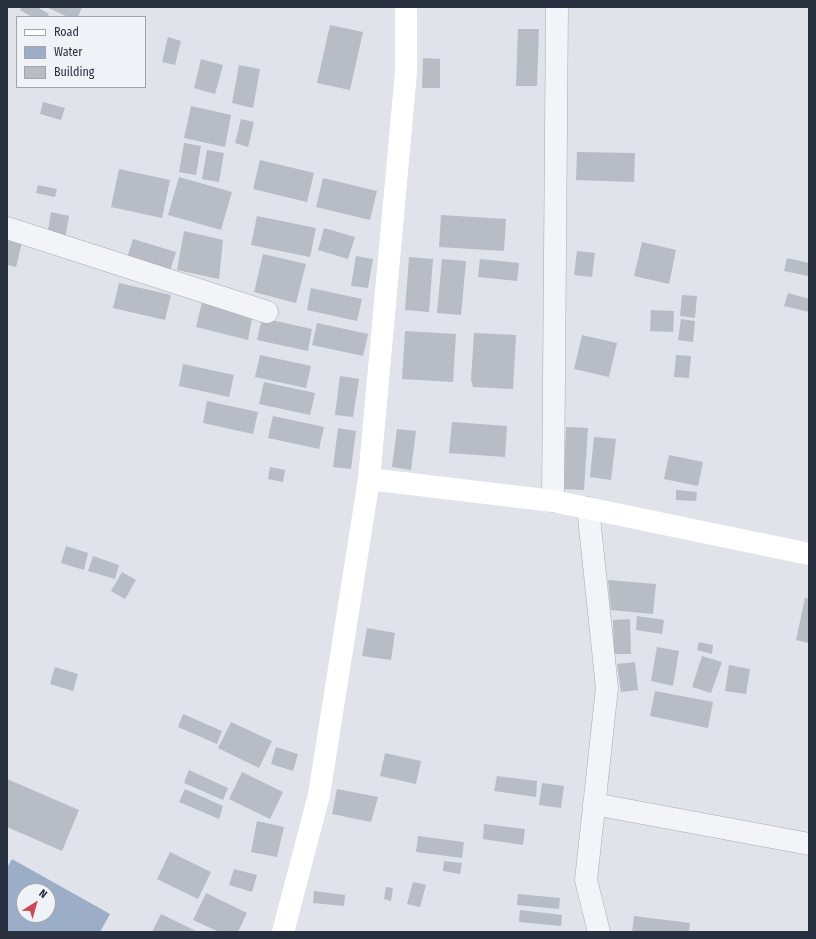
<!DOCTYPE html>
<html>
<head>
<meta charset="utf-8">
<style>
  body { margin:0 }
  #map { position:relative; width:816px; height:939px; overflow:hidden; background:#e0e3e9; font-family:"Fira Sans Condensed",sans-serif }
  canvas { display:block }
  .frame { position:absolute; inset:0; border:8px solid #29303f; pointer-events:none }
  .legend { position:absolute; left:16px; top:16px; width:130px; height:72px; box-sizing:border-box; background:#eff2f6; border:1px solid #a0a4ad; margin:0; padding:5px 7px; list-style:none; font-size:12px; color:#29303f }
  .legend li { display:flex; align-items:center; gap:8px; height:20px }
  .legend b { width:20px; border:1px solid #a0a4ad }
  .north { position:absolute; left:16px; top:883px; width:40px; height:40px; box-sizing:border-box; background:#eff2f6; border:1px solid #a0a4ad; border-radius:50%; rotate:37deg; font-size:11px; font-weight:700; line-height:16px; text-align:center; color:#29303f }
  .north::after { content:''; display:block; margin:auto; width:14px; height:18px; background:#ca4954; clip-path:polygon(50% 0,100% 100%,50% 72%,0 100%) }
</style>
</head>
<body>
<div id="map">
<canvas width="816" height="939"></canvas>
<div class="frame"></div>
<ul class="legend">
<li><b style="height:5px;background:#fff"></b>Road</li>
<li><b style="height:11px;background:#9caec7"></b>Water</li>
<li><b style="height:11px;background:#b7bcc5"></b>Building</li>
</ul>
<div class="north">N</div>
</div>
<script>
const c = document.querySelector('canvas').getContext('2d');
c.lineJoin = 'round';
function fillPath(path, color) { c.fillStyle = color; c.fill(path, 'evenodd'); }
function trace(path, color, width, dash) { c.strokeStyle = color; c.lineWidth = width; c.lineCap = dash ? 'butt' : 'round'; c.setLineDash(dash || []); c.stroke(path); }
const water = new Path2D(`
  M12,859L110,914L100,932H7V868ZM24,891H48V915H24Z`);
const building = new Path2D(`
  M22,7H37L49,14L47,17H32L20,10Z
  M46,7H82L78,17H68Z
  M330,25L363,32L350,90L317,83Z
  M518,29H539L537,86H516Z
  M168,37L181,41L175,65L162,62Z
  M423,58L440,59V88H422Z
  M201,59L223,65L215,94L194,88Z
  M239,65L260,69L253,108L232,103Z
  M43,102L65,108L61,120L40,114Z
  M191,106L231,115L225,147L184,138Z
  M241,119L254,122L248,147L235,143Z
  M184,143L201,146L196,175L179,172Z
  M207,150L224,153L219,182L202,179Z
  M577,152L635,153L634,182L576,180Z
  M260,160L314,173L307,202L253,189Z
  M119,169L170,180L162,218L111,207Z
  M179,177L232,192L221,230L168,215Z
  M323,178L377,191L370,220L316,207Z
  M38,185L57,189L55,197L36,193Z
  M51,212L69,216L65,239L47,236Z
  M441,215L506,219L504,251L439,247Z
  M257,216L316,228L310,257L251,245Z
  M324,228L355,237L348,259L318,250Z
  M184,231L223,240L219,279L177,270Z
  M7,238L22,242L16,267L7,265Z
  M133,239L176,252L170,271L127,258Z
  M642,242L676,250L669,284L634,276Z
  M577,251L595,253L592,277L574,275Z
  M263,254L306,264L296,303L254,292Z
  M356,256L373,259L368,288L351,286Z
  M409,257L433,259L429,312L405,310Z
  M787,258L809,263L808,276L784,271Z
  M442,259L466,261L461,315L437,313Z
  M480,259L519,263L517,281L478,277Z
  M119,283L171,295L165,320L113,308Z
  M311,288L362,299L357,321L307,310Z
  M788,293L809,299V312L784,306Z
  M682,295L697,296L695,318L680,316Z
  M202,302L253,314L248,340L196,327Z
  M651,310L674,311L673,332L650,331Z
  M262,318L312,329L308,351L257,340Z
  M681,319L695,321L693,342L678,340Z
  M317,323L368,334L363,356L312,345Z
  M405,331L456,334L453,382L402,379Z
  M474,333L516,335L513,389L473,387L471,380Z
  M582,335L617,343L609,377L574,369Z
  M260,355L311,366L306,388L255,377Z
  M676,355L691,356L689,378L674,377Z
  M183,364L234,375L229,397L179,386Z
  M340,376L359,379L353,417L335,415Z
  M264,382L315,393L310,415L259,404Z
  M207,401L258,412L253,434L203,423Z
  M273,416L324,427L319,449L268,438Z
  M452,422L507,426L505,457L449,453Z
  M566,427L588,428L584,490L563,489Z
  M338,428L356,431L351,469L333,467Z
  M397,429L416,431L411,470L392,467Z
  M594,437L616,439L611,480L590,477Z
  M669,455L703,462L698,486L664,479Z
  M270,467L285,470L283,482L268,479Z
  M676,490L697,492L696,501L676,500Z
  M66,546L88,553L84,570L61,563Z
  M93,556L119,565L115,579L88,571Z
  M122,572L136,580L125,599L111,591Z
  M608,580L656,584L653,614L611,610Z
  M805,598L809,599V643L796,640Z
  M637,616L664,620L662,634L636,630Z
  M630,619L631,654H614L613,620Z
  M367,628L395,633L391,660L362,656Z
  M699,642L713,645L712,654L697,650Z
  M657,647L679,651L673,686L651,681Z
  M702,656L722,662L711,693L692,687Z
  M635,662L638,690L621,692L617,664Z
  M729,665L750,669L746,694L725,691Z
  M55,667L78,674L73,691L50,684Z
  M655,691L713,702L708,728L650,716Z
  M183,714L222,731L217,744L178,727Z
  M231,722L272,741L259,768L218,748Z
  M276,747L298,754L293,771L271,764Z
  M385,753L421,761L416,784L380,776Z
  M189,770L228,788L223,800L184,783Z
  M242,772L283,792L270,819L229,799Z
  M497,776L537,781L536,797L494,791Z
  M7,779L79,810L62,851L7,827Z
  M542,783L564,786L561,808L539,805Z
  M185,789L223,806L219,819L179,802Z
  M337,789L378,797L371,822L332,814Z
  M257,821L284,827L277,857L251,852Z
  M484,824L525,829L523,845L483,839Z
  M418,836L464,842L462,858L416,852Z
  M170,852L211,872L198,899L157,879Z
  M444,861L462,863L460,874L443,871Z
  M234,869L257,875L252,892L229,885Z
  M413,882L426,885L420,907L407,904Z
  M386,887L393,888L391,901L384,899Z
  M314,891L345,895L344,906L313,903Z
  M206,893L247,913L238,932H219L193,920Z
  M518,894L560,898L559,909L517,905Z
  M520,910L562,915L561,926L519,922Z
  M161,914L198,932H152Z
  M634,916L690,923L689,932H632Z`);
const street = new Path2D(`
  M7,228L267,312
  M553,501L557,7
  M588,508L607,688L586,880L599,932
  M594,804L809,844`);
const secondary = new Path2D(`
  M369,479L406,72V7
  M283,932L319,795L369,479L553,501L809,554`);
fillPath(water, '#9caec7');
fillPath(building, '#b7bcc5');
trace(street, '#a5aab3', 23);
trace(street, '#f3f4f7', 22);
trace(secondary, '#fff', 22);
</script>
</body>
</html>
